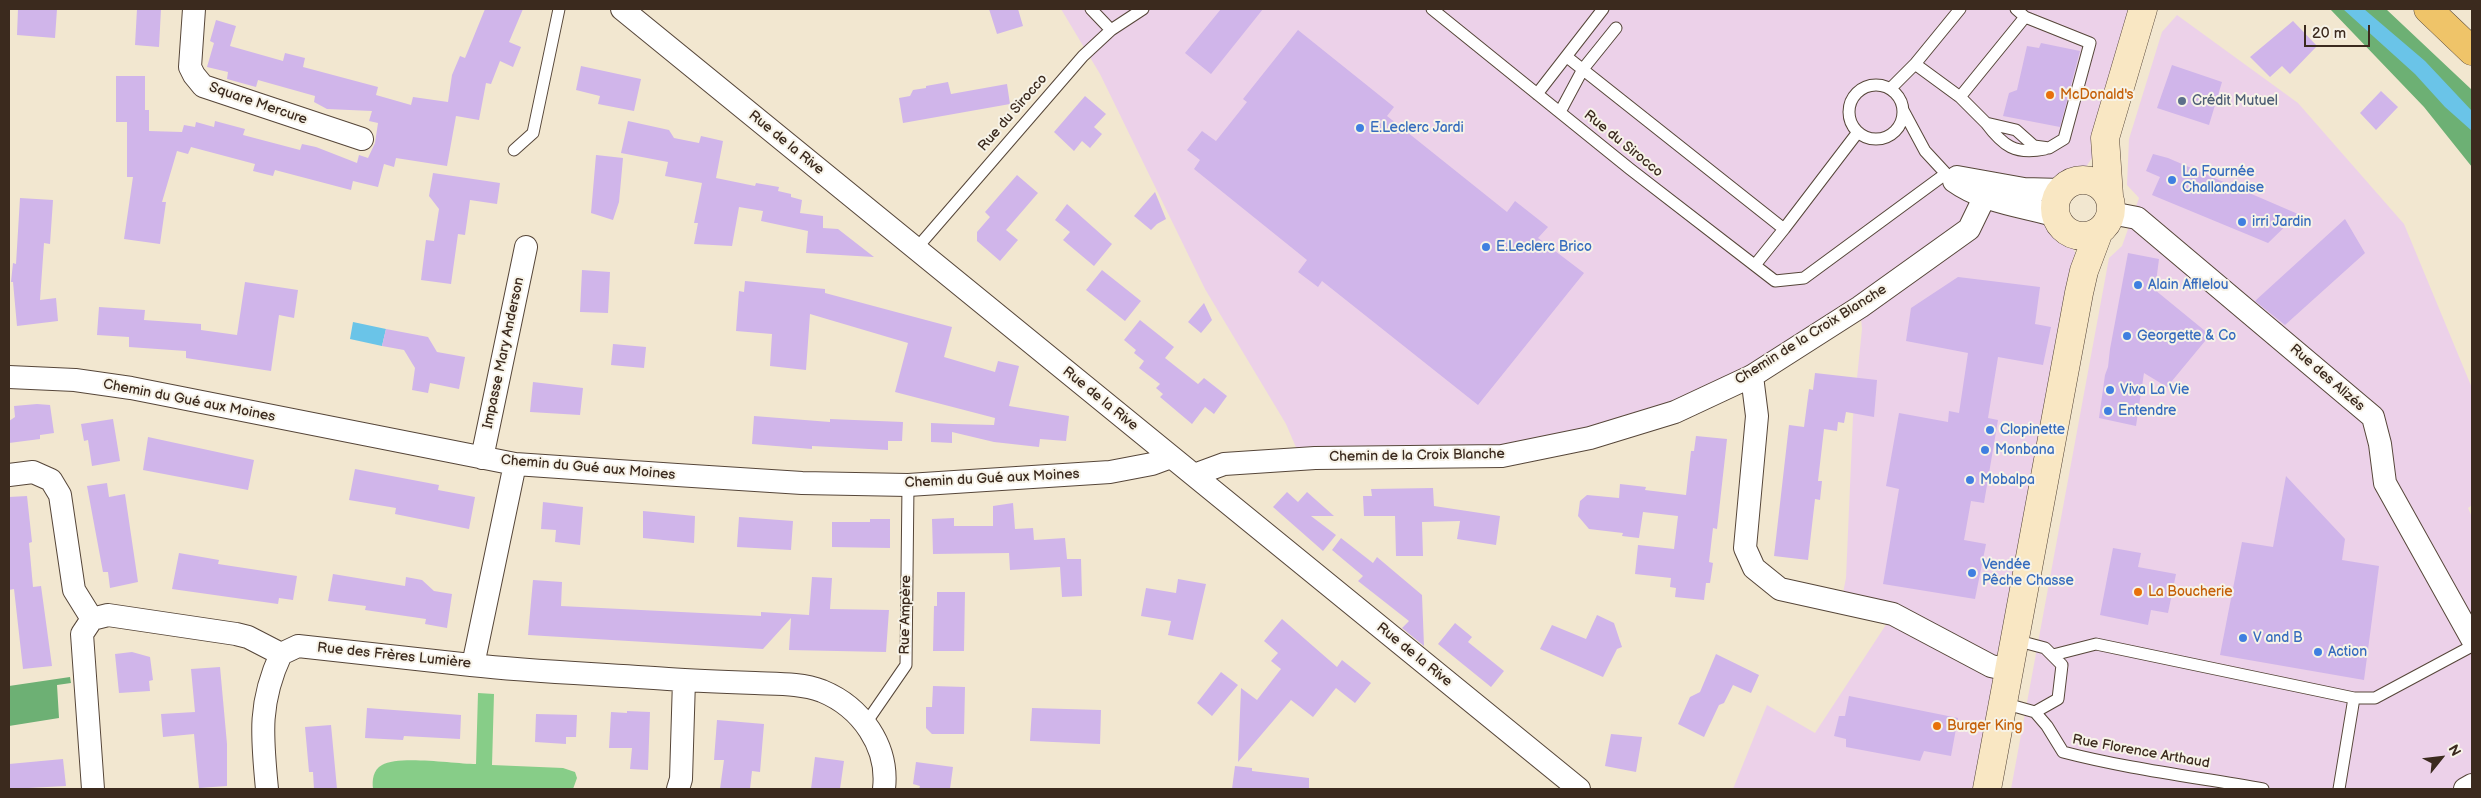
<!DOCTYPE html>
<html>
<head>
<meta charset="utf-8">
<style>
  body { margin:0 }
  #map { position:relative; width:2481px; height:798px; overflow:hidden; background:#f2e7d0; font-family:"Balsamiq Sans",sans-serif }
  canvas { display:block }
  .frame { position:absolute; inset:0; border:10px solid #3b2a1e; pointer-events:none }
  .north { position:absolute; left:2416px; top:733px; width:50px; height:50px; -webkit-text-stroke:4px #f7f3e8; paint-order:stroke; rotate:61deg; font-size:14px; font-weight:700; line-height:20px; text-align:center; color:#3b2a1e }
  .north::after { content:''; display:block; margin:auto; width:18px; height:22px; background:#3b2a1e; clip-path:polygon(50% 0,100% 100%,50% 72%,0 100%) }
  .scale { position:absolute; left:2304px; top:25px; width:66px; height:22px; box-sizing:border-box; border:2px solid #3b2a1e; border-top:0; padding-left:6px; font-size:15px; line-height:18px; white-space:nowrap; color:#3b2a1e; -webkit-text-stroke:4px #f7f3e8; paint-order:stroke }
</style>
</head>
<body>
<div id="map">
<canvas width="2481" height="798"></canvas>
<div class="frame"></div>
<div class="north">N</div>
<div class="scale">20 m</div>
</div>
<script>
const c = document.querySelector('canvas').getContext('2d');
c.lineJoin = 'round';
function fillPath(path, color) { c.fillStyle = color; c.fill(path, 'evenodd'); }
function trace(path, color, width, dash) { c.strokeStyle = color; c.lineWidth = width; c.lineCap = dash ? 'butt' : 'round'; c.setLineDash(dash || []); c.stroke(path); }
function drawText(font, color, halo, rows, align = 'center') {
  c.font = font + ' "Balsamiq Sans",sans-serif'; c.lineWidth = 4; c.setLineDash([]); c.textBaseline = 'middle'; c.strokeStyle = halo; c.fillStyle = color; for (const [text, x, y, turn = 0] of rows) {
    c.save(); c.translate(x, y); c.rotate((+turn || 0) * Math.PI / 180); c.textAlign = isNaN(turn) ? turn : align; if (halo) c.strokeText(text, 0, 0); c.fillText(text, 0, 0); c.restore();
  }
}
const built = new Path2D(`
  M1061,9H2143L2104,141L2076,181L2068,184L2058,196L2056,209L2060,222L2084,271L1978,789H1733L1767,705L1815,733L1893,614L1841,603L1846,578L1853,417L1862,329L1860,307L1752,375L1502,456L1301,459L1286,424L1205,289L1100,74Z
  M2177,15L2298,103L2404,224L2472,388V505L2468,508L2472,517V789H2011L2109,258L2122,246L2139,198L2127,185L2129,139L2162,32Z`);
const green = new Path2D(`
  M478,693L494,694L492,765L563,768L575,772L577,778L573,789H373C372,780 373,770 382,765C399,755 454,764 476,764Z`);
const forest = new Path2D(`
  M2330,9H2386L2472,90V167L2424,107Z
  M70,677L71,683L57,685L59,718L9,726V686Z`);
const water = new Path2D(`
  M2343,9H2364L2425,61L2472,111V131L2445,107L2415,74Z
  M353,322L386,329L382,346L350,339Z`);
const building = new Path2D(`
  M18,9H57L55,38L17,35Z
  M137,9H161L159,47L135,45Z
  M485,9H523L509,42L521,47L513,67L500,61L491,84L486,83L479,120L456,116L447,166L396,158L394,167L384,164L378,187L353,181L351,190L275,170L273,176L253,171L255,164L191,147L188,154L177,151L162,202H166L160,244L124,239L133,177H127V122H116V76H145V110H149V131L182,132L184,125L195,127L196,122L214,127L215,121L245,129L243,135L300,150L302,144L316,147L357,163L359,155L368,158L375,143L378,123L369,121L372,111L327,109L314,102L315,96L258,80L256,87L227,79L228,72L207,67L214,43L210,41L216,20L236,26L230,46L283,61L285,53L305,58L303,67L378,87L376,95L411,105L413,97L448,102L452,75L460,56L465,58Z
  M989,9H1018L1023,26L997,34Z
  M1221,9H1263L1211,74L1185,53Z
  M2293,21L2317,46L2290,74L2282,66L2270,77L2250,57Z
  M1298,30L1394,107L1387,116L1507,212L1515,201L1548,227L1538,238L1584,273L1478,405L1322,281L1318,287L1298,272L1307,260L1194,169L1200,160L1187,150L1202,131L1216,141L1247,102L1243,99Z
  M2041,43L2080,51L2060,127L2003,116L2009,93L2017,90L2027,46L2039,48Z
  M2172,65L2222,82L2209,125L2157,108Z
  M581,66L641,79L634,111L598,104L600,96L576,90Z
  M948,82L951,94L1007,84L1010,104L903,123L899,98L910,96L913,90L926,88V86Z
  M2381,91L2398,107L2376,130L2360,113Z
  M1085,96L1106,114L1094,127L1102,134L1090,148L1082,141L1074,151L1054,132Z
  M628,121L669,130L674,138L699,143L701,136L723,141L716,178L755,186L756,183L779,187L778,191L791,194V197L802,200L800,213L823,216V228L838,229L874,257L806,253L808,231L761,221L763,211L739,207L732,246L694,244L698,223H694L702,183L665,176L668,162L621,153Z
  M2153,154L2168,158L2298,214L2268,243L2152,195L2160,177L2146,171Z
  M596,155L623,158L619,202L613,220L591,213Z
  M433,173L500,183L497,204L470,200L465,235L458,234L451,284L421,280L426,240L434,241L439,209L429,196Z
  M1017,175L1038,193L1006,230L1018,240L1000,261L977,241V232L990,217L985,212Z
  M1155,192L1166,219L1157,224L1151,230L1134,216Z
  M20,198L53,200L50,244L44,243L40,300L56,298L58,321L17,326L13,282H11L13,263L16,264Z
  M1067,204L1112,244L1094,266L1063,240L1070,232L1055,220Z
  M2345,219L2365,253L2285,325L2255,301Z
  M2128,253L2159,259L2155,290L2210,335L2167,387L2144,373L2136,426L2099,418L2105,375L2108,367L2110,349Z
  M582,270L610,272L608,313L580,312Z
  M1102,270L1141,301L1125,321L1086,290Z
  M1958,277L2040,287L2035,324L2051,327L2043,365L1998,357L1988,418L1998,420L1984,503L1971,501L1964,540L1986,544L1975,599L1883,584L1899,489L1886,486L1899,413L1948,422L1949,411L1959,413L1968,353L1906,341L1911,308Z
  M745,281L825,289V293L952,327L944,357L995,372L998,361L1019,366L1009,406L1069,416L1066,441L1040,439L1039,447L994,442L952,432V443L931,442V423L953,424V427V424L994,425L995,418L895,392L908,343L810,314L806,370L770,366L772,334L736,331L739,291L744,292Z
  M245,282L298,290L294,318L279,315L271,371L186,358V351L129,347V337L97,335L99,307L145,310L144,320L201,324V330L237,335Z
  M1204,303L1212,320L1201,333L1188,322Z
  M1140,320L1174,347L1165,358L1198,384L1204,378L1227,396L1214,414L1205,407L1192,424L1160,397L1163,394L1156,388L1160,384L1139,368L1144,361L1134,353L1136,350L1124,340Z
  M386,329L428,337L437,352L465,357L459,389L430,383L428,393L412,390L415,368L404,350L382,346Z
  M613,344L646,347L644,368L611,365Z
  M1815,373L1877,380L1874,417L1846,412L1844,423L1838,422L1837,431L1824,429L1818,481H1822L1820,500L1815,499L1808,560L1774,556L1789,425L1804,427L1809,389L1813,390Z
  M533,382L583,388L580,415L530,412Z
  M37,404L50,405L54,433L40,435V439L9,443V421L15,417L14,406Z
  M754,416L830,422V419L903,422L902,441H888V450L812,446V449L752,444Z
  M113,419L120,461L92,466L88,440L84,441L81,424Z
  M1696,436L1727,439L1717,529L1713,528L1709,562L1713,563L1710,583H1706L1704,600L1675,597L1676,588L1670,587L1671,578L1635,574L1638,545L1674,549L1678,516L1643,512L1639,538L1622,536L1623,533L1589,529L1578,516L1580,501L1587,495L1619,498L1620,484L1646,487L1645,490L1686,495L1691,451H1694Z
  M148,437L254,460L248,490L143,470Z
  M355,469L439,485L438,490L475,497L469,529L395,514L396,508L349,500Z
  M2286,476L2345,539L2342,560L2379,566L2364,680L2220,655L2242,542L2273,547Z
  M107,483L109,497L125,494L138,582L110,588L108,572H103L87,486Z
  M1433,488L1434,506L1500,516L1496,545L1457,539L1460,521L1422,522L1423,556H1396L1395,516H1364L1363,496H1372L1371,489Z
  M1287,492L1298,502L1307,492L1334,516H1311L1336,535L1323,551L1273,507Z
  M27,496L32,542L29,543L33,587L41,586L52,666L23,669L14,589L9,590V497Z
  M543,502L583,507L580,545L555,542L556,530L541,529Z
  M1013,503L1015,529L1033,528L1034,540L1065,538L1067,559H1081L1082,596L1062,597L1060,567L1010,570L1009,553L933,554L932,519L954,518V526H993V506Z
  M643,511L695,516L694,543L643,538Z
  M739,517L793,521L791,550L737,547Z
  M870,519H890V548L832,547V522H870Z
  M1341,538L1373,563L1377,557L1422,595L1424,646L1402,628L1409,621L1358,581L1363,576L1332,550Z
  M2113,548L2141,553L2138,567L2176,574L2168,613L2151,610L2148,625L2100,615Z
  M179,553L219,560L218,564L297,576L293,600L279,598L278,604L172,589Z
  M333,574L405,586L406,577L422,580L434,591L452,594L447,628L425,624L426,619L365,610L366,606L328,601Z
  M812,577L832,578L830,609L889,610L886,652L789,650L791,618L763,649L528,635L533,580L562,582L561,606L761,616V612L809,615Z
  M1178,579L1206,584L1193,640L1168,635L1171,621L1141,616L1146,588L1176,593Z
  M937,592H965L964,651H933L934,606H937Z
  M1597,615L1614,623L1622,647L1617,649L1603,677L1540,649L1552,625L1586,639Z
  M1282,619L1337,667L1342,660L1371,683L1355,703L1336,688L1313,717L1291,700L1238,762L1241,688L1257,700L1281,669L1271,661L1278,653L1264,641Z
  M1455,623L1472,637L1468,642L1504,671L1491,687L1438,644Z
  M132,652L150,657L153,680L149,681L150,691L119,693L115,654Z
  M1716,654L1759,675L1751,693L1733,685L1724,703L1719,705L1704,737L1678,724L1690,697L1700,692Z
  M220,667L227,744V786L199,788L194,734L163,737L161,714L195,712L191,669Z
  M1221,672L1238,685L1212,716L1197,703Z
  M933,686L965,687L964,734H932L926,728V707H932Z
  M1849,696L1958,718L1951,756L1924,751L1920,761L1846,747V739L1834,736L1839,716H1845Z
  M367,708L461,715L460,739L404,736L403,740L365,738Z
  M1032,708L1101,710L1100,744L1030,741Z
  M627,711L650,712L648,770L630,769L632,748H609L611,712L627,713Z
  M536,714L577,715L576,737H566V744L535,742Z
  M717,720L764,724L760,772L752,771L750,789H720L724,760H714Z
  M331,725L337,789H314L313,772H309L305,727Z
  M1611,734L1642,737L1636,772L1605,766Z
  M815,757L844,761L840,789H811Z
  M63,759L66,786L9,789V764Z
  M916,762L953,767L950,789H919L920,786L913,784Z
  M1235,766L1252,768V771L1309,778V789H1232Z`);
const lane = new Path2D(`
  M1091,9L1111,30
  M1432,9L1630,169L1775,281L1804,278L1944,175L1956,176
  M1567,57L1784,229L1858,132
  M1915,64L1960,97L1986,123L2016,130L2034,146L2049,148L2064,139L2090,43L2025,17L2016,9
  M1849 112a27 27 0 1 1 54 0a27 27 0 1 1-54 0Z
  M1891,88L1915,64L1960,9
  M1537,94L1603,9
  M1960,97L2025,17
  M1903,110L1925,151L1950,178
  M1560,112L1583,69L1616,28
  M1986,123C2003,146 2015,155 2045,149
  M514,150L533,133L559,9
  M916,249L1083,56L1111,30L1143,9
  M1755,265L1784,229
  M2053,655L2096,644L2354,698H2375L2472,646
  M2003,703L2035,712L2058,699L2062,665L2045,648L2015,640
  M2035,712L2047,726L2063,752C2128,769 2196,777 2263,789
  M866,723L906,665L908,485
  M2339,789L2354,698`);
const street = new Path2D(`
  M194,9L190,67L194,75L203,86L362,139
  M622,9L1579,789
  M1957,177L2024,189L2062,190
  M1954,181C1983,202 2022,206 2057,216
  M2111,213L2137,218L2373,417L2380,444L2385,483L2472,639
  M1752,376L1757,416L1745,548L1754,568L1780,589L1893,614L1991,666L2009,670
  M9,377L75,380L131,388L515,464L677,475L802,483L908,485L1110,472L1152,464L1171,457
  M482,458L526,247
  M9,475L33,472L51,480L60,495L74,590L92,619
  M1194,475L1224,464L1315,458L1502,456L1590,438L1675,412L1752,376L1860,307L1969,229L1984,198
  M473,665L515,464
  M93,789L82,634L92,619L108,615L236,634L248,637L281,654L298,646C356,652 413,659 471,665C536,672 602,674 668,679C697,681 726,682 755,683C777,684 801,683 822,691C861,707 889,746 884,789
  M267,789C262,737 258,703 281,654
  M678,789L681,779L684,680
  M2465,789L2472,785`);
const secondary = new Path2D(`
  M2055 208a28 28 0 1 1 56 0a28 28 0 1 1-56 0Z
  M2109,196L2105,138L2143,9
  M1987,789L2079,293L2084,271L2099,231`);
const highway = new Path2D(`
  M2428,9L2472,51`);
const markers = [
  [2050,95,5,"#e8710a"],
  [2182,101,5,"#5c6f8a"],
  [1360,128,5,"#3f7fe0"],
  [2172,180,5,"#3f7fe0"],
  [2242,222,5,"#3f7fe0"],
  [1486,247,5,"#3f7fe0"],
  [2138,285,5,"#3f7fe0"],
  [2127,336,5,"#3f7fe0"],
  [2110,390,5,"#3f7fe0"],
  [2108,411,5,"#3f7fe0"],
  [1990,430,5,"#3f7fe0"],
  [1985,450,5,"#3f7fe0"],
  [1970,480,5,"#3f7fe0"],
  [1972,573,5,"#3f7fe0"],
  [2138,592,5,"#e8710a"],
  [2243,638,5,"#3f7fe0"],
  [2318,652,5,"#3f7fe0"],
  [1937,726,5,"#e8710a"]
];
const foodNames = [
  ["McDonald's",2060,95],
  ["La Boucherie",2148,592],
  ["Burger King",1947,726]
];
const serviceNames = [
  ["Crédit Mutuel",2192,101]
];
const streetNames = [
  ["Square Mercure",258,104,19],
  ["Rue du Sirocco",1013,113,-49],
  ["Rue de la Rive",786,143,39],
  ["Rue du Sirocco",1623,144,39],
  ["Chemin de la Croix Blanche",1811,335,-32],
  ["Impasse Mary Anderson",504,353,-78],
  ["Rue des Alizés",2327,378,41],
  ["Rue de la Rive",1100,399,39],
  ["Chemin du Gué aux Moines",189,401,11],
  ["Chemin de la Croix Blanche",1417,456,-1],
  ["Chemin du Gué aux Moines",588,468,5],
  ["Chemin du Gué aux Moines",992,479,-3],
  ["Rue Ampère",906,615,-89],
  ["Rue de la Rive",1414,655,39],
  ["Rue des Frères Lumière",394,656,6],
  ["Rue Florence Arthaud",2141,752,10]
];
const shopNames = [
  ["E.Leclerc Jardi",1370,128],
  ["La Fournée",2182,172],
  ["Challandaise",2182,188],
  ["irri Jardin",2252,222],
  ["E.Leclerc Brico",1496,247],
  ["Alain Afflelou",2148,285],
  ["Georgette & Co",2137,336],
  ["Viva La Vie",2120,390],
  ["Entendre",2118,411],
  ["Clopinette",2000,430],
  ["Monbana",1995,450],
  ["Mobalpa",1980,480],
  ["Vendée",1982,565],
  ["Pêche Chasse",1982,581],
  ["V and B",2253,638],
  ["Action",2328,652]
];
fillPath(built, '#ecd1e9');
fillPath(green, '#87cd88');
fillPath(forest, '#6db074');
fillPath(water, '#6ac4e8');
fillPath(building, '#d0b5ea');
trace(lane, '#564639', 13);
trace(street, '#564639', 24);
trace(secondary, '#564639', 29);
trace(highway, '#564639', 29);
trace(lane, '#fff', 11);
trace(street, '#fff', 22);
trace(secondary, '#f9e7c3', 28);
trace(highway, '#efc469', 28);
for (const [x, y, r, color] of markers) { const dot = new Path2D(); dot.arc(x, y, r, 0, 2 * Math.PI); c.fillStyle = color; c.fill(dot); trace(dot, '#f7f3e8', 2); }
drawText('14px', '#c56008', '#f7f3e8', foodNames, 'left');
drawText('14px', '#4e5e75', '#f7f3e8', serviceNames, 'left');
drawText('14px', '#3b2a1e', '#f7f3e8', streetNames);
drawText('14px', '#366cbe', '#f7f3e8', shopNames, 'left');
</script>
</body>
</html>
